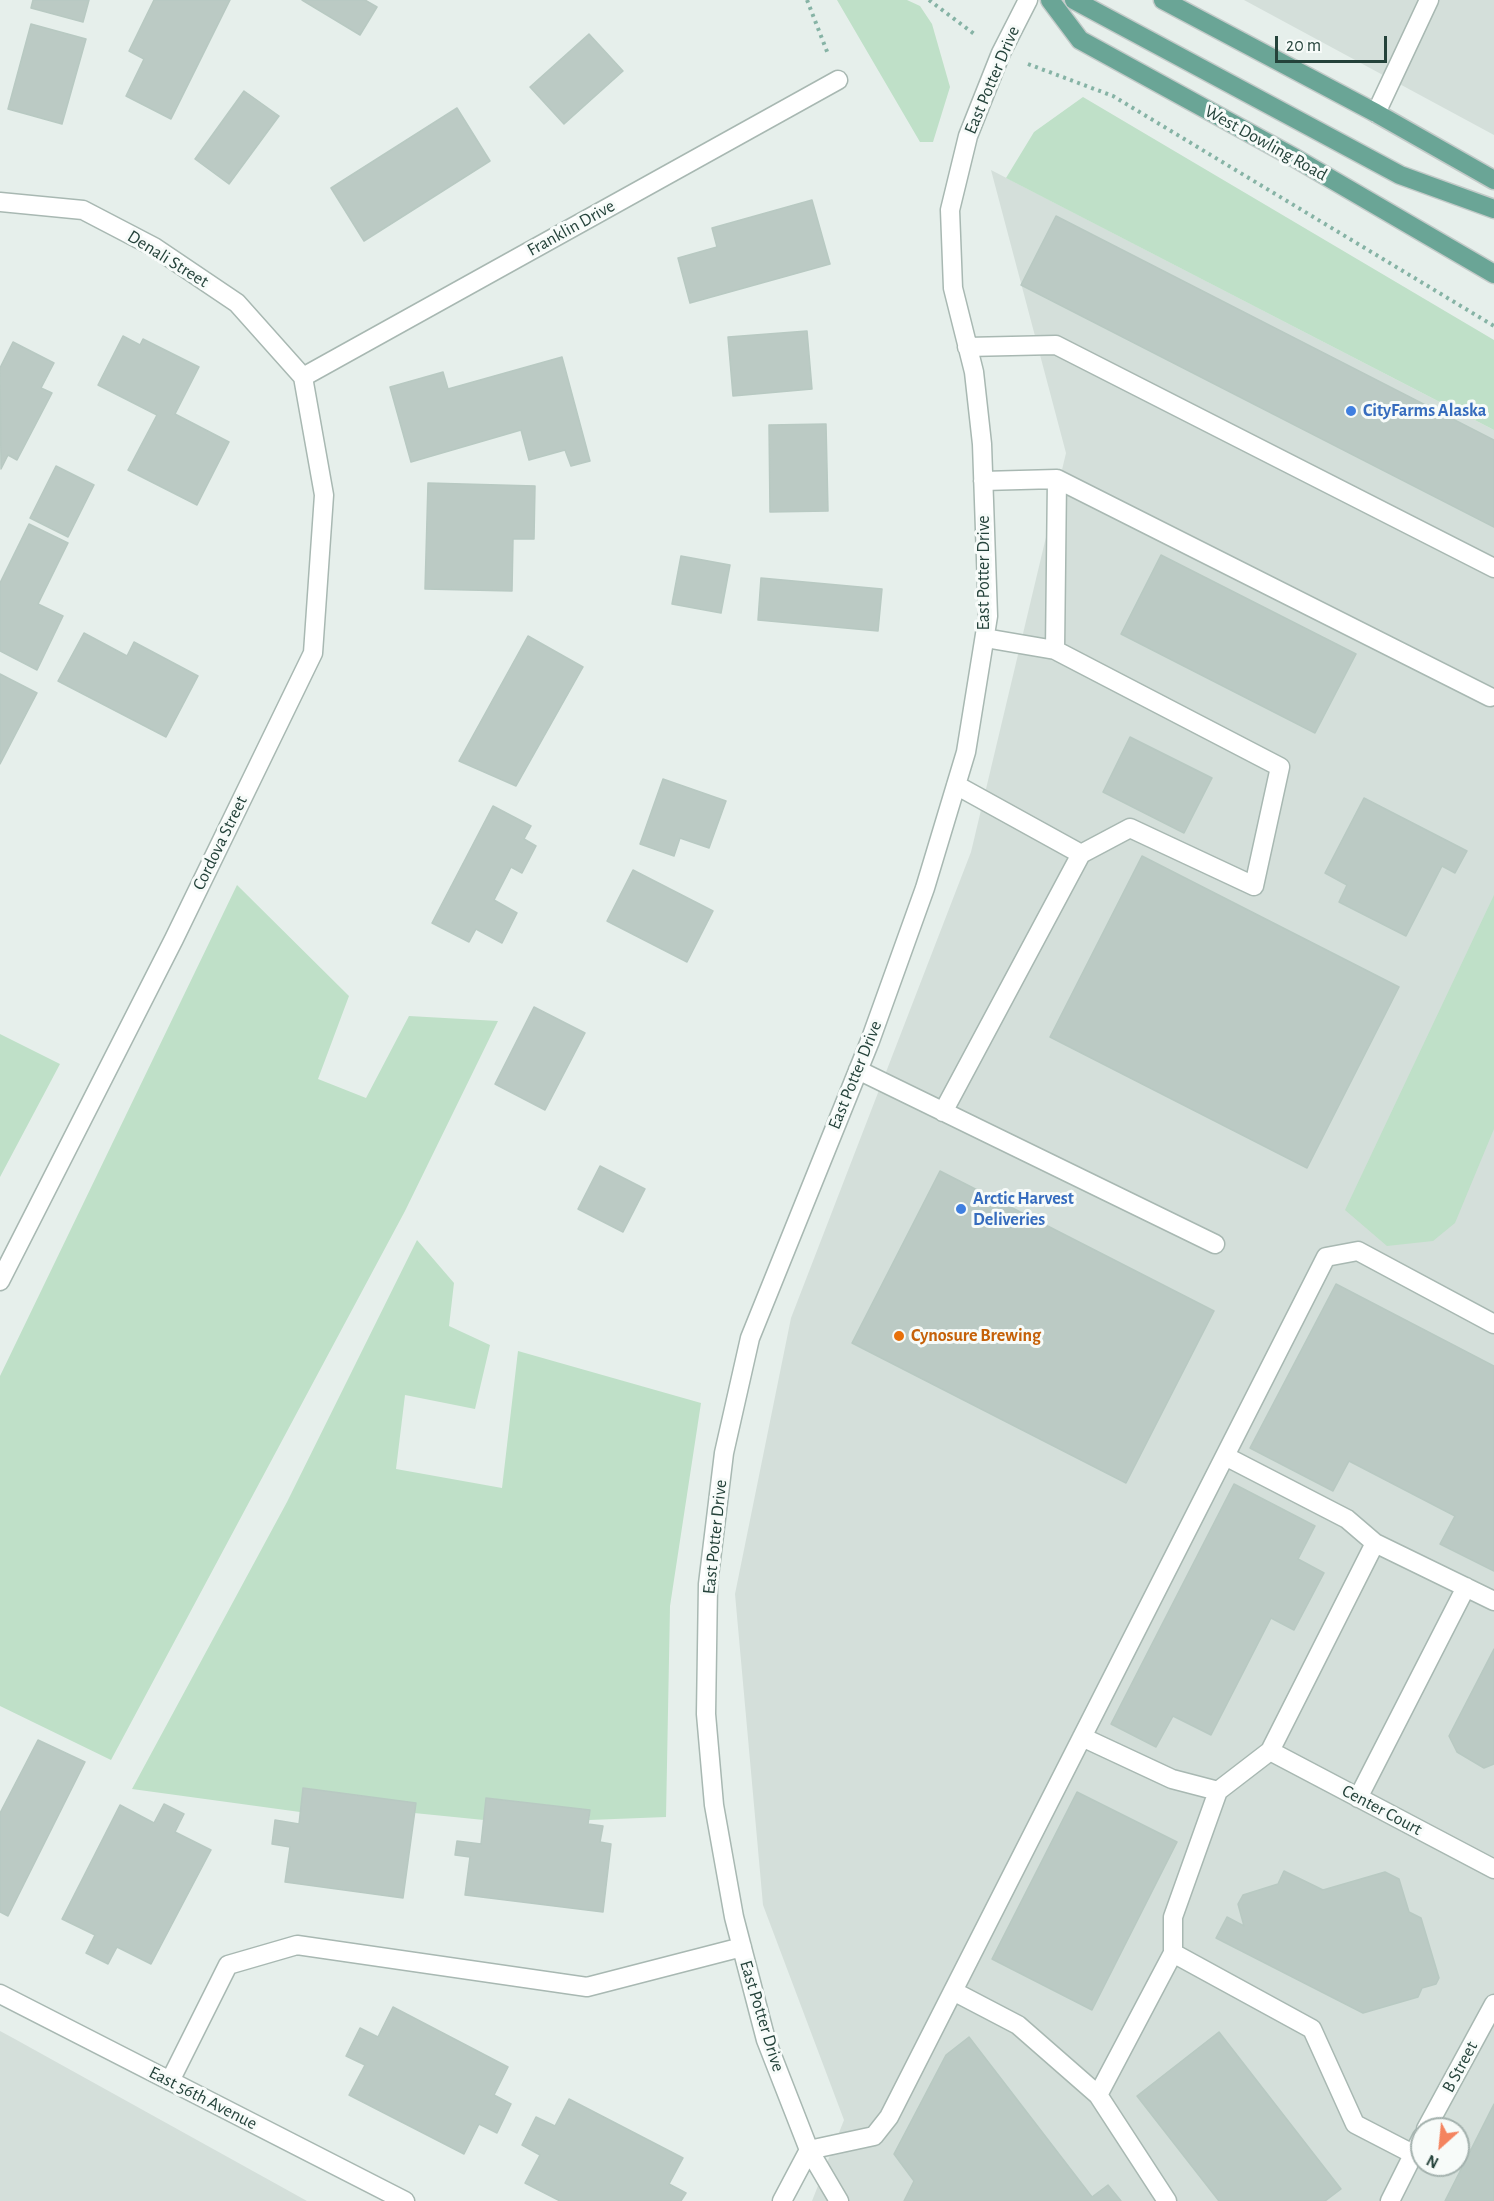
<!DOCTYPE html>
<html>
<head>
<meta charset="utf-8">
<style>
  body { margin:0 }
  #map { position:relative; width:1494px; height:2201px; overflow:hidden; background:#e6efeb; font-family:"Alegreya Sans",sans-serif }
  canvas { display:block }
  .north { position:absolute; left:1410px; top:2117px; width:60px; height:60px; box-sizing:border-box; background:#f7fbf9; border:2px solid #a3b1ad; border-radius:50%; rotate:207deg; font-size:16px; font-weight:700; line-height:24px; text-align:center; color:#24423a }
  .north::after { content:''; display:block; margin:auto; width:21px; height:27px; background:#f4845f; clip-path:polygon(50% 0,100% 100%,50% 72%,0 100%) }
  .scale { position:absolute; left:1275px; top:36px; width:112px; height:27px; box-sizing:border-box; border:3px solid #24423a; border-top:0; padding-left:8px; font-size:18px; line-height:21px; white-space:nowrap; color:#24423a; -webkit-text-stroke:4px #f7fbf9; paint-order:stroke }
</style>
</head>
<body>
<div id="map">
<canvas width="1494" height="2201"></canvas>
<div class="north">N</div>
<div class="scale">20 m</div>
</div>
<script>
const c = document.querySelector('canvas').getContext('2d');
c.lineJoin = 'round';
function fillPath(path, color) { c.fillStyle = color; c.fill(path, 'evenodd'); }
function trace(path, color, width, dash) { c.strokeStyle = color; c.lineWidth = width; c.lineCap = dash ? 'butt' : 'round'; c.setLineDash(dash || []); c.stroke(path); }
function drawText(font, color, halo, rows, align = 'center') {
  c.font = font + ' "Alegreya Sans",sans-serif'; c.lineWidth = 6; c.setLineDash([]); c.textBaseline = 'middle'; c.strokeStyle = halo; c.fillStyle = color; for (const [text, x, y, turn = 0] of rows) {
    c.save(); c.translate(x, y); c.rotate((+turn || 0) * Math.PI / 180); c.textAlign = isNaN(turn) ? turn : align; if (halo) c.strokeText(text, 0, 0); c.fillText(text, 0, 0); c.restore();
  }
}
const built = new Path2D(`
  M1244,0H1494V135Z
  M991,170L1494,430V2201H812L844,2120L763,1905L735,1594L791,1318L971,852L1066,453ZM1422,2129H1458V2165H1422Z
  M0,2031L13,2038L307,2201H0Z`);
const green = new Path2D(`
  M837,0H907L920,6L932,24L950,87L933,142H920Z
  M1083,97L1494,340V430L1006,178L1034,132Z
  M237,885L349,996L318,1079L366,1098L409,1016L498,1021L405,1211L111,1760L0,1706V1376Z
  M1494,895V1129L1455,1223L1433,1241L1387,1246L1345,1210Z
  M0,1034L60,1064L0,1177Z
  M417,1240L454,1283L449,1326L490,1345L475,1409L405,1395L396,1469L502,1488L518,1351L701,1403L670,1606L666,1817L589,1820L590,1810L487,1798L484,1820L414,1813L415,1803L304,1788L300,1812L132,1789L287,1502Z`);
const building = new Path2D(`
  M33,0H89L83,22L31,8Z
  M154,0H230L171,119L126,96L144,59L129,51Z
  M302,0H365L377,7L360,35Z
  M31,24L86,39L62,124L8,109Z
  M589,34L623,71L564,124L530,87Z
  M244,91L279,116L229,184L195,159Z
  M457,108L490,161L364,241L331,188Z
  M812,200L830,264L690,303L678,258L717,247L712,228Z
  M1056,216L1494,440V527L1021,285Z
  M807,331L812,389L733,396L728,337Z
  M123,336L140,345L143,339L199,367L175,414L229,442L197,505L128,470L157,415L98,385Z
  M13,342L54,363L41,388L52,393L17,460L8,455L1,469L0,368Z
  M562,357L590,461L571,466L565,450L529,460L521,430L411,462L390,387L443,372L448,389Z
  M826,424L828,511L770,512L769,425Z
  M56,466L94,485L68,537L30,518Z
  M428,483L535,486L534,539H513L512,591L425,589Z
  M29,524L68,543L38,604L63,616L37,670L0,651V583Z
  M1161,555L1356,654L1315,733L1121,634Z
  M681,556L730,565L721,613L672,604Z
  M761,578L882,589L878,631L758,620Z
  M84,633L127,656L134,642L198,676L166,737L58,681Z
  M528,636L583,667L516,786L459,761Z
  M0,674L37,693L0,764Z
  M1130,737L1212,778L1184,833L1103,792Z
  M663,779L726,801L709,848L680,838L674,856L640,844Z
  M1364,798L1467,851L1455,873L1442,866L1406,936L1339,902L1347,885L1325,873Z
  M493,806L531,826L524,839L536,846L522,873L511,867L494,900L517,913L502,943L476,929L469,942L432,923Z
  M1142,856L1399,987L1307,1168L1050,1037Z
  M633,870L713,911L687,962L607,921Z
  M534,1007L585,1033L545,1110L495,1084Z
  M600,1166L645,1189L623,1232L578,1209Z
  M940,1171L1214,1311L1126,1483L852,1343Z
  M1336,1284L1494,1366V1571L1440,1544L1455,1516L1349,1461L1333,1491L1250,1448Z
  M1234,1484L1315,1526L1298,1559L1324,1573L1294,1630L1271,1618L1211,1735L1173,1716L1156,1747L1111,1724Z
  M1494,1649V1764L1484,1768L1457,1752L1449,1736Z
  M38,1740L85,1762L8,1916L0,1912V1813Z
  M303,1788L416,1803L403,1898L285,1882L290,1847L272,1844L275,1820L299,1824Z
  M1077,1792L1177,1842L1092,2010L992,1959Z
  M486,1798L590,1810L588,1824L603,1826L600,1842L611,1844L603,1912L465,1895L470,1857L455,1855L457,1841L481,1844Z
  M164,1804L184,1814L175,1832L211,1850L151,1964L117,1947L108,1964L86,1953L95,1935L62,1919L120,1805L154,1823Z
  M1284,1871L1323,1890L1385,1872L1399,1879L1409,1912L1421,1918L1439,1978L1436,1984L1422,1988L1418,1997L1363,2013L1216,1938L1227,1917L1244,1926L1238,1904L1243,1895L1278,1884Z
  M393,2007L508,2067L494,2095L511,2104L497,2133L479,2124L464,2154L349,2095L365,2065L346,2056L360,2028L378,2037Z
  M1219,2032L1341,2189L1325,2201H1219L1137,2096Z
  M969,2037L1092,2197L1108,2185L1121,2201H904L914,2181L894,2154L946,2055Z
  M569,2099L683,2158L669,2184L686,2193L681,2201H560L525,2183L540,2155L522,2145L536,2117L555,2126Z
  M1494,2104V2201H1445Z`);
const path = new Path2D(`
  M807,0L828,54
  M929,0L977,36
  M1028,64L1113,96L1494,326`);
const minor = new Path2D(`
  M1376,113L1429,0
  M0,202L83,210L154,247L237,303L303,377
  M967,347L1056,345L1494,568
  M303,377L838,80
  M983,481L1057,479L1490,697
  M1055,650L1057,479
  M956,785L1081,854L1130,828L1254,886L1280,767L1055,650L985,638
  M858,1070L1215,1244
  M943,1112L1081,854
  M0,1281L174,939L313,653L324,495L303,377
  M1225,1456L1347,1519L1375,1543
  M1082,1737L1172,1779L1218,1791L1270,1751L1375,1543L1494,1601
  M1270,1751L1494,1869
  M1218,1791L1173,1917V1953L1312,2029L1355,2124L1413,2154
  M1358,1798L1466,1587
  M953,1991L1018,2025L1098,2095L1167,2201
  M0,1994L405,2201
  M170,2081L228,1965L297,1945L587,1987L742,1947
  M1098,2095L1173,1953
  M1426,2129L1494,2004
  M809,2150L874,2136L889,2117L1326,1257L1358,1251L1494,1324
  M782,2201L809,2150
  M839,2201L809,2150L766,2040L734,1917L714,1805L706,1714L708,1584L724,1453L750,1338L870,1041L925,888L966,752L988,616L982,444L974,372L953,288L950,210L968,136L1001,53L1028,0
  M1390,2201L1422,2137`);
const major = new Path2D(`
  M1050,0L1080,40L1295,158L1494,274
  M1074,0L1400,175L1494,209
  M1163,0L1376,113L1494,180`);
const markers = [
  [1351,411,6,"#3f7fe0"],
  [961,1209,6,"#3f7fe0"],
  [899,1336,6,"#e8710a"]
];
const streetNames = [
  ["East Potter Drive",992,80,-67],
  ["West Dowling Road",1266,143,29],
  ["Franklin Drive",571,228,-29],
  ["Denali Street",168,259,32],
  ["East Potter Drive",984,573,-90],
  ["Cordova Street",220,843,-64],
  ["East Potter Drive",855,1075,-68],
  ["East Potter Drive",715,1537,-84],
  ["Center Court",1382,1810,28],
  ["East Potter Drive",762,2016,73],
  ["B Street",1460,2067,-62],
  ["East 56th Avenue",203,2098,27]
];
const shopNames = [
  ["CityFarms Alaska",1363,411],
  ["Arctic Harvest",973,1199],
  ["Deliveries",973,1220]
];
const foodNames = [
  ["Cynosure Brewing",911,1336]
];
fillPath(built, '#d4dfda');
fillPath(green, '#bfe0c8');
fillPath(building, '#bbcac4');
trace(building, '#b8c9c2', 1.5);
trace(minor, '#a8b8b2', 21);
trace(major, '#c2cac8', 21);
trace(path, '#86b3a5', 4, [3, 4.5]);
trace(minor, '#fff', 18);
trace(major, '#6aa596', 18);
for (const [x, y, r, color] of markers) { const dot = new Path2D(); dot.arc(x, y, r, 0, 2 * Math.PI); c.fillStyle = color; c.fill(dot); trace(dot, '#f7fbf9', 2); }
drawText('18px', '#24423a', '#f7fbf9', streetNames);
drawText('bold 18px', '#366cbe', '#f7fbf9', shopNames, 'left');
drawText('bold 18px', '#c56008', '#f7fbf9', foodNames, 'left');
</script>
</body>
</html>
